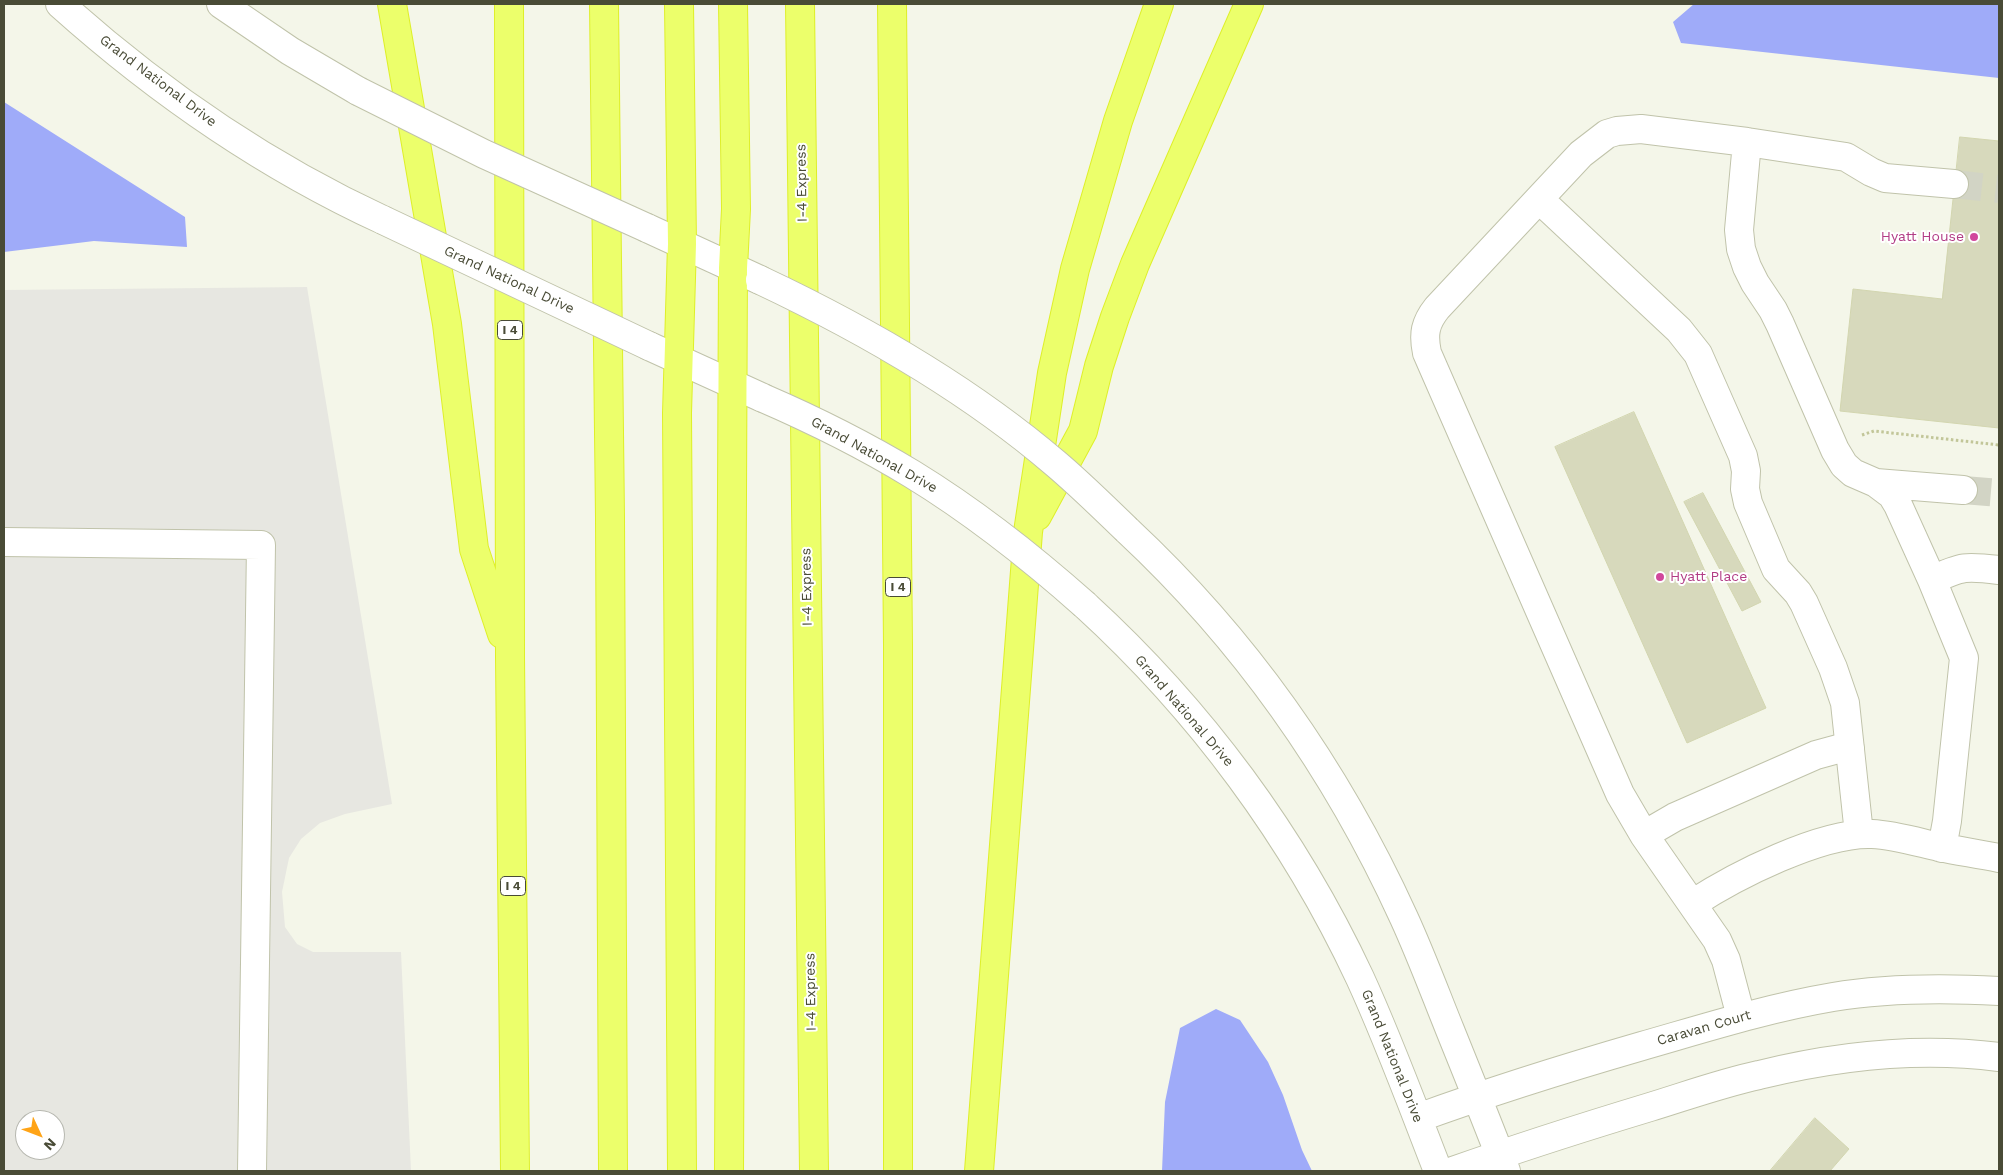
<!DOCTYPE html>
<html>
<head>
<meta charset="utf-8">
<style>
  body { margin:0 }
  #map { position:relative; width:2003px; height:1175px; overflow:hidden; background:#f4f6e9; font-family:"Work Sans",sans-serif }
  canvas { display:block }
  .frame { position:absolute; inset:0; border:5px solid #494b36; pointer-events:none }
  .north { position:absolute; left:15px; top:1110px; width:50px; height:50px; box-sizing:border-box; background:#fff; border:1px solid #b6b7af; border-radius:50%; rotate:133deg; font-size:14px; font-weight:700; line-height:20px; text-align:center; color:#494b36 }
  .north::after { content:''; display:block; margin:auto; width:18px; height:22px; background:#ffa417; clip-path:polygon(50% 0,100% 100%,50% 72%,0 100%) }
</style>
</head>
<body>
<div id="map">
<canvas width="2003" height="1175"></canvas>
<div class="frame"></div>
<div class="north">N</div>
</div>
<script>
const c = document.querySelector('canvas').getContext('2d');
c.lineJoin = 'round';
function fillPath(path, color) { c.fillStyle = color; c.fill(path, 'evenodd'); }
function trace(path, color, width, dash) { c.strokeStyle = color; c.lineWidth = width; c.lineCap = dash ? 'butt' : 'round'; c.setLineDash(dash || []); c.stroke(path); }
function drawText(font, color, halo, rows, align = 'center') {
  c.font = font + ' "Work Sans",sans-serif'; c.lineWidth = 4; c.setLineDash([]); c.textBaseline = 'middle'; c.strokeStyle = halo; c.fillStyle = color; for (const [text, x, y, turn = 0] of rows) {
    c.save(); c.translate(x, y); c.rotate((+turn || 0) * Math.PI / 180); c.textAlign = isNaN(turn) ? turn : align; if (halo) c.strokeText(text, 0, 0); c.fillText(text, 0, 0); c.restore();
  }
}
const parking = new Path2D(`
  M307,287L392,804L345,814L320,823L301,839L289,858L282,892L285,927L297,944L313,952H401L411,1171H4V290ZM25,1120H55V1150H25Z`);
const water = new Path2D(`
  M1694,4H1999V78L1681,43L1673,22Z
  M4,102L185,217L187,247L94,241L4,252Z
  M1216,1009L1240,1020L1268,1062L1283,1095L1302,1150L1312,1171H1162L1165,1102L1180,1028Z`);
const building = new Path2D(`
  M1960,137L1999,141V428L1840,411L1853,289L1942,299Z
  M1634,412L1766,708L1687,743L1555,447Z
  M1703,493L1761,602L1742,611L1684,502Z
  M1815,1118L1849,1149L1830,1171H1770Z`);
const minorTunnel = new Path2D(`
  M1954,184L1999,189
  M1963,490L1999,493`);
const path = new Path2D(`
  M1862,435L1874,431L1999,445`);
const minor = new Path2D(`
  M60,4C156,90 266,166 383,220
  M221,4L290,51L358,91
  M1747,142L1739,230L1741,249L1747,267L1755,283L1773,310L1780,324L1835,450L1844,465L1853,473L1876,483L1892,495L1898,505L1932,580L1964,658L1947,821L1942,848
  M1539,199L1679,330L1698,354L1743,456L1746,471L1745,489L1748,503L1776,569L1798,593L1804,603L1833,668L1845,703L1859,834
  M647,228L760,280
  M649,346L763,398
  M1876,483L1963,490
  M1127,530C1245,640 1337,771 1404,918C1421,955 1435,993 1450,1030C1469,1077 1488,1124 1506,1171
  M4,542L261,545L252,1171
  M1932,580C1962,566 1966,566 1999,570
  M1085,605C1200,710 1294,837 1360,978C1389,1041 1413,1107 1438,1171
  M1644,835L1675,817L1816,755L1838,749L1850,748
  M1692,904C1735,876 1821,832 1872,834C1894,835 1917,842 1939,847C1959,851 1979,854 1999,858
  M1741,1017L1726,960L1717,940L1644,835L1620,794L1427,353C1423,334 1425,323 1437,308L1581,154L1607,134L1617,131L1641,129L1747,142L1846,157L1871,172L1885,178L1954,184
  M1418,1118C1492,1091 1566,1068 1642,1046C1705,1028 1768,1008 1833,997C1887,988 1945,988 1999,991
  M1453,1171C1518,1148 1584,1127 1650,1107C1686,1096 1722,1083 1759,1075C1836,1056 1920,1047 1999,1057`);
const highway = new Path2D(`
  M392,4L447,324L474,549L502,634
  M509,4L510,657L515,1171
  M604,4L610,518L613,1171
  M679,4L682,244L677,413L682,1171
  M800,4L814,1171
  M892,4L898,645V1171
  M1037,516L1083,431L1099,366L1115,317L1135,264L1249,4
  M729,1171L733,268L736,209L733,4
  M979,1171L1028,532L1052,373L1075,269L1118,121L1159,4`);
const minorBridge = new Path2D(`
  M358,91L484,154L647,228
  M383,220L649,346
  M760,280C864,329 967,388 1055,463C1080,484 1103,507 1127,530
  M763,398C814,420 864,445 912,474C974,512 1031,557 1085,605`);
const markers = [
  [1974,237,5,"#d1479c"],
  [1660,577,5,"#d1479c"]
];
const shields = [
  [510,330,25],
  [898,587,25],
  [513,886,25]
];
const shieldNames = [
  ["I 4",510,330],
  ["I 4",898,587],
  ["I 4",513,886]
];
const streetNames = [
  ["Grand National Drive",158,81,37],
  ["I-4 Express",802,183,-91],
  ["Grand National Drive",509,280,25],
  ["Grand National Drive",874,455,29],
  ["I-4 Express",807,587,-91],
  ["Grand National Drive",1184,711,49],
  ["I-4 Express",811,992,-91],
  ["Caravan Court",1704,1028,-16],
  ["Grand National Drive",1392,1056,68]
];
const hotelNames = [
  ["Hyatt House",1964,237],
  ["Hyatt Place",1670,577,"left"]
];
fillPath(parking, '#e7e7e1');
fillPath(water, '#9fabf9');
fillPath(building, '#d7d9bc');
trace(building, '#d2d5af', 1);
trace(minorTunnel, '#d2d4c5', 28, [28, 14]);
trace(minor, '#c0c3aa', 30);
trace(highway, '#deef29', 30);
trace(path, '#c2c699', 3, [2.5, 2.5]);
trace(minor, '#fff', 28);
trace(highway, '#ecff6b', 28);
trace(minorBridge, '#c0c3aa', 30, []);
trace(minorBridge, '#fff', 28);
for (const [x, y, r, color] of markers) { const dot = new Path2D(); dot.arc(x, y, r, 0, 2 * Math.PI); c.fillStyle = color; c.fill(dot); trace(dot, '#fff', 2); }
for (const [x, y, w] of shields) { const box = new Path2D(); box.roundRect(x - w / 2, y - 9.5, w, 19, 4); c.fillStyle = '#fff'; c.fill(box); trace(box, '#494b36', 1); }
drawText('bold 12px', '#494b36', null, shieldNames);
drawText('14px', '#494b36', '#fff', streetNames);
drawText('14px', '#b23c85', '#fff', hotelNames, 'right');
</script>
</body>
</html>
